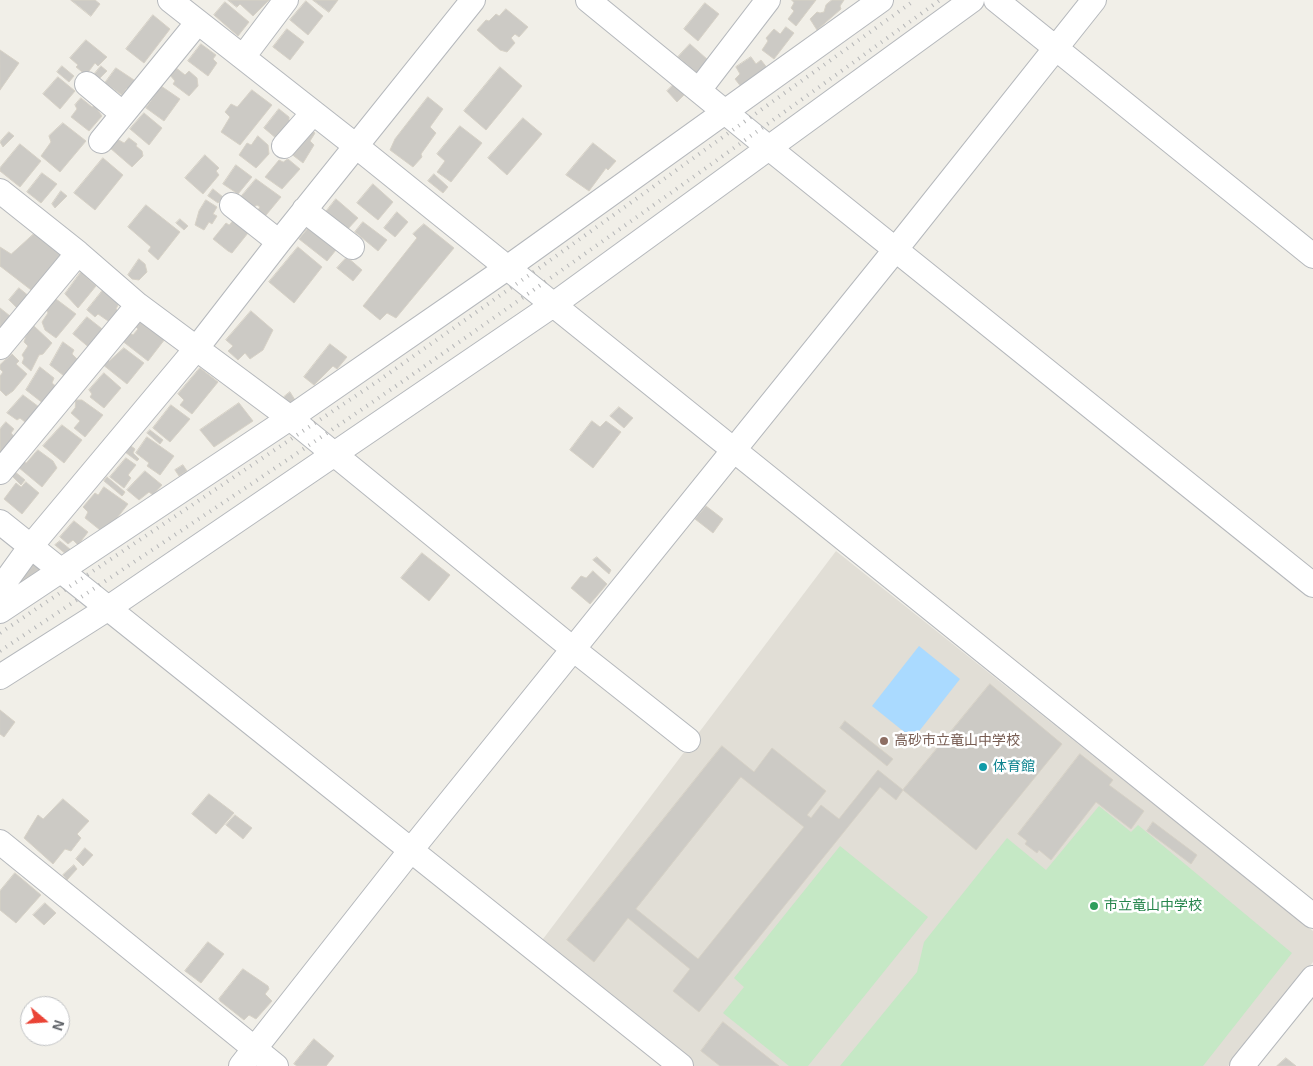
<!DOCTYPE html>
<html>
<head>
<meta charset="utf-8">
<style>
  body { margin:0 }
  #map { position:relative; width:1313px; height:1066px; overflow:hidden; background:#f1efe8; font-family:Helvetica,sans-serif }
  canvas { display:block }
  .north { position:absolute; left:20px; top:996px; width:50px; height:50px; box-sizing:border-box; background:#fff; border:1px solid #bfc1c3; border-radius:50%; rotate:108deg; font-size:14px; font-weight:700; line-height:20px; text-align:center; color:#5f6368 }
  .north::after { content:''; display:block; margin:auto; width:18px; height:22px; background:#ea4335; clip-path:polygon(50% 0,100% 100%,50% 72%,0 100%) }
</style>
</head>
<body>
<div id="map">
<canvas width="1313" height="1066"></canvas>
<div class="north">N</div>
</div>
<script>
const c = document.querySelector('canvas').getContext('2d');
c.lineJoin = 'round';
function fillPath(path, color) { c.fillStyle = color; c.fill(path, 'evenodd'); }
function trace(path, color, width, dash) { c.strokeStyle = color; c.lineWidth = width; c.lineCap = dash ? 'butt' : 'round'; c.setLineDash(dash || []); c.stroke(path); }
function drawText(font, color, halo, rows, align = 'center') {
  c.font = font + ' Helvetica,"Noto Sans JP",sans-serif'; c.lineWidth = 5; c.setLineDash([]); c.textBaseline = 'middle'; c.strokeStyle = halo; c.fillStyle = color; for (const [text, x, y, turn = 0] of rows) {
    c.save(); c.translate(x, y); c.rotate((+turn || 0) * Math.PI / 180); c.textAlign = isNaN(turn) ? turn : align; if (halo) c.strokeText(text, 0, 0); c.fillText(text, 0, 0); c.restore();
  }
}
const education = new Path2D(`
  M836,551L1313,931V962L1228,1066H693L540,943Z`);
const green = new Path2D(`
  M1099,806L1131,832L1138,825L1292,953L1203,1066H840L917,972L924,942L1007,838L1046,870Z
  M840,846L928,917L808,1066H789L723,1013L744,987L734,978Z`);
const water = new Path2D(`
  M919,646L960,679L913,739L872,706Z`);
const building = new Path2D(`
  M71,0H95L100,4L91,16Z
  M228,0H269L253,16L240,4L237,7Z
  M313,0H338L329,12Z
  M792,0H816L796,26L788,19L794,11L791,8L794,3Z
  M832,0H844L840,6L841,9L817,30L810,19L817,12L820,13L824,12L826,5Z
  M306,1L323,16L308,35L290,20Z
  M225,2L249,22L238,36L214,15Z
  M705,3L719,14L698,41L684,29Z
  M506,9L528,27L519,37L515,34L511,38L515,43L507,52L500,50L477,30L486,20L489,21L496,14L499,16Z
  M153,15L170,29L144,63L126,49Z
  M786,27L794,33L774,59L762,50L768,41L766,38L774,29L780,34Z
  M287,29L304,42L290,60L273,47Z
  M86,40L107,57L98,66L95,63L86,75L76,67L78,65L70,58Z
  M201,44L216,55L213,59L217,63L208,76L188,61Z
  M690,44L708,60L697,73L678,57Z
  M0,50L19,63L0,90Z
  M751,57L756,64L761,60L768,69L742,88L735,79L740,74L736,67Z
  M62,66L74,76L69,82L57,72Z
  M101,66L107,71L96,82L91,78Z
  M175,67L185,75L189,71L197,78L198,86L189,96L173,84L175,81L169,74Z
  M500,67L522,86L486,130L464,111Z
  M116,68L137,82L130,91L127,88L122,95L105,83Z
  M58,77L75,91L60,109L43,94Z
  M674,84L684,95L677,102L667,91Z
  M161,86L180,99L164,121L146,108Z
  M252,90L272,105L240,145L221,132L230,117L225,112L231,104L237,107Z
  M428,97L443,109L430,127L436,133L421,154L422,157L413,167L390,150L395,139Z
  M81,98L92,107L95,106L102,116L89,131L71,117L77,109L75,105Z
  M279,109L289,117V120L291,122L277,139L264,128Z
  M144,113L162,128L149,145L130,129Z
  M523,118L542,134L507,175L488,158Z
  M63,123L86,141L60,172L41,156L51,142L49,136Z
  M460,126L482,143L451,182L437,172L445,161L437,154Z
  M310,129L315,133L310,141L314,145L303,163L290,153Z
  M9,132L14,136L3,147L0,142Z
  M258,136L268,145L269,154L256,168L239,155L247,143L251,145Z
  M129,138L137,144L136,146L142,151L143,156L132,167L110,148L117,139L124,143Z
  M593,143L616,161L608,170L606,168L589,191L566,175Z
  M20,144L41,161L20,187L0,171V168Z
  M205,155L219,168L216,171L219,175L203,194L185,178Z
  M103,158L123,175L95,210L74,193Z
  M288,159L300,169L282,189L265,177L279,160L283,162Z
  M236,165L252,177L238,194L223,184Z
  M42,173L57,184L41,203L27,192Z
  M434,174L448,187L443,193L428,181Z
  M256,179L281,197L262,220L255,214L260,207L257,205L254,207L244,199L243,200L240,198Z
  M373,184L393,202L378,220L357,203Z
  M213,189L223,197L218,203L208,196Z
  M61,191L67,196L55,208L52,204Z
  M336,199L358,218L346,231L325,213Z
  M206,200L217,207L213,214L217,216L212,224L209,222L204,230L195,225L199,211Z
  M146,205L180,232L158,260L148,251L151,247L128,227Z
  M397,212L408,222L395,237L384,228Z
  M180,219L188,226L184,230L176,223Z
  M233,221L248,233L232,253L228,251L213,239L226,223L229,225Z
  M363,222L387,240L378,251L355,232Z
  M424,224L454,248L396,318L387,313L380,320L363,306L417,238L413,234Z
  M309,227L336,250L327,261L299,239Z
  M35,233L65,257L35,293L0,266V247L11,254Z
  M298,247L322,267L294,303L269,282Z
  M347,257L362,270L353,281L337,268Z
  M139,259L145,264L147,272L139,280L132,279L128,275Z
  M81,272L96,286L78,308L65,294Z
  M19,288L30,297L19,310L9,300Z
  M103,290L119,303L116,309L119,312L111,323L98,314L95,317L87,310Z
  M56,299L76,314L56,338L45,330L42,322L48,313L46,309Z
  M0,308L10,316L0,329Z
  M251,311L273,330L263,350L250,359L245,353L238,360L228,351L233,346L226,340Z
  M87,317L106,332L91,349L73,334Z
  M144,320L165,339L148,361L121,340L128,332L133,335L138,329L134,325L135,322Z
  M34,326L52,343L43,354L39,355L31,371L22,363L24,358L22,355L28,346L24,342L27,333Z
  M63,342L74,350L72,354L81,363L68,379L50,365Z
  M330,344L347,357L337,369L333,366L314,385L304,377Z
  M124,348L144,363L127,384L102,364L106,358L109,361Z
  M12,354L19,361L16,364L27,374L13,391L6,396L0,390V376L3,372L0,369V365Z
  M40,367L54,378L52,383L58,388L44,404L26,390Z
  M200,368L218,382L192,414L180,405L184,400L178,394Z
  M104,373L121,388L104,408L90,397L92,394L89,390Z
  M290,392L295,400L290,404L284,397Z
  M23,395L43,410L30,426L20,418L17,420L7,413Z
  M76,400H82L103,415L85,437L74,428L80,421L71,413L75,408Z
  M239,403L253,421L214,447L200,430Z
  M171,405L190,419L170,442L153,428Z
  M619,407L633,418L624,428L610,416Z
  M592,421L600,427L606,421L621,432L593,468L570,450Z
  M6,422L14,429L11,433L18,441L4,457L0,453V429Z
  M62,425L82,440L64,463L43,446Z
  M150,430L163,440L160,444L147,433Z
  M147,437L174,456L160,475L147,466L149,463L136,453Z
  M131,446L135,449L133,453L139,459L137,461L125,452Z
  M38,450L53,461L57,468L42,487L18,467L22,461L26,463Z
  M126,458L136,465L128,475L131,478L124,488L110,477Z
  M183,465L187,471L179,476L175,470Z
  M14,471L25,480L21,485L11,475Z
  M145,471L162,485L153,495L149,492L139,500L127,490Z
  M107,477L125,492L123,495L122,496L104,481Z
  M26,482L39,493L22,514L4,499L16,483L21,487Z
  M104,487L128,504L110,527L100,530L85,518L88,512L83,507L95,493L98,495Z
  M706,506L723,519L713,533L695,519Z
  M74,521L88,532L78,545L73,540L68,544L60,537Z
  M60,541L71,550L67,555L55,545Z
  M422,553L450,575L429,601L401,578Z
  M40,557L50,566L22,594L13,585Z
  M597,557L611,570L609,574L593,560Z
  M593,571L607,584L590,604L571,588L581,576L586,578Z
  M990,684L1062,744L976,850L903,790Z
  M0,710L15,722L4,737L0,734Z
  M845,721L893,759L887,766L840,728Z
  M722,746L754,772L772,748L826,791L807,815L811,818L821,805L839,819L878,770L903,790L896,800L880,787L699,1012L673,991L690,969L628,918L594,962L567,940ZM741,777L804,827L698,959L636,909Z
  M1080,754L1113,780L1109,785L1144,811L1131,829L1096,802L1051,860L1039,850L1037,853L1025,844L1027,841L1018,834Z
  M209,794L234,813L216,834L192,814Z
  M63,799L89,821L77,834L81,838L71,851L65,849L53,864L24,838L38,815L43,819Z
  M235,815L252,828L243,839L226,825Z
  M1153,822L1197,855L1191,864L1147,831Z
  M85,848L93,855L83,866L76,859Z
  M74,865L77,869L67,880L63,875Z
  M15,873L41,895L16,923L0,910V891Z
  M45,903L56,913L44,925L33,915Z
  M208,942L224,954L201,983L185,971Z
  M243,969L268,986L269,989L265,994L272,1001L256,1019L249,1015L244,1020L220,1001L219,999Z
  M723,1022L779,1066H720L701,1051Z
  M314,1039L334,1056L326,1066H297L294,1064Z
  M1286,1058L1296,1066H1277Z`);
const minor = new Path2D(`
  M170,0L356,146L1313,916
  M588,0L769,148L1313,585
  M996,0L1313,256
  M243,57L286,0
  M87,84L123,114
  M699,90L768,0
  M101,141L198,22
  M284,146L313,113
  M0,191L78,253L138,305L290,418L573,649L688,740
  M232,205L279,242
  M304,210L352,247
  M0,347L78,253
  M0,472L138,305
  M0,522L681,1066
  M0,589L31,546L196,349L279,242L473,0
  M0,611L290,418L507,268L881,0
  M0,677L107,609L553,305L972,0
  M0,842L276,1066
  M241,1066L411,850L896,249L1094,0
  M1242,1066L1313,978`);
const rail = new Path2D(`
  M0,633L378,381L542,266L915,0
  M0,651C132,563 265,476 396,386C579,259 760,130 940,0`);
const markers = [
  [884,741,5,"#8d6e63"],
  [983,767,5,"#0f9aa8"],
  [1094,906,5,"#2e9e5b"]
];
const educationNames = [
  ["高砂市立竜山中学校",894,741]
];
const cultureNames = [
  ["体育館",993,767]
];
const leisureNames = [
  ["市立竜山中学校",1104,906]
];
fillPath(education, '#e1ded6');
fillPath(green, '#c5e8c5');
fillPath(water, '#aadaff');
fillPath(building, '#cccac5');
trace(building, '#d6d1c6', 1);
trace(minor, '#b5b8bc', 26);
trace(minor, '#fff', 24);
trace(rail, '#b6b7b8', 4, [1, 6]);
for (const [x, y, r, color] of markers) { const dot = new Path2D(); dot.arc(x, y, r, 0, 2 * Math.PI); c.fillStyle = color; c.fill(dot); trace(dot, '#fff', 2); }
drawText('14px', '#785e54', '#fff', educationNames, 'left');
drawText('14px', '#0d838f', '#fff', cultureNames, 'left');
drawText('14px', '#27864d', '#fff', leisureNames, 'left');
</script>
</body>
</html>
